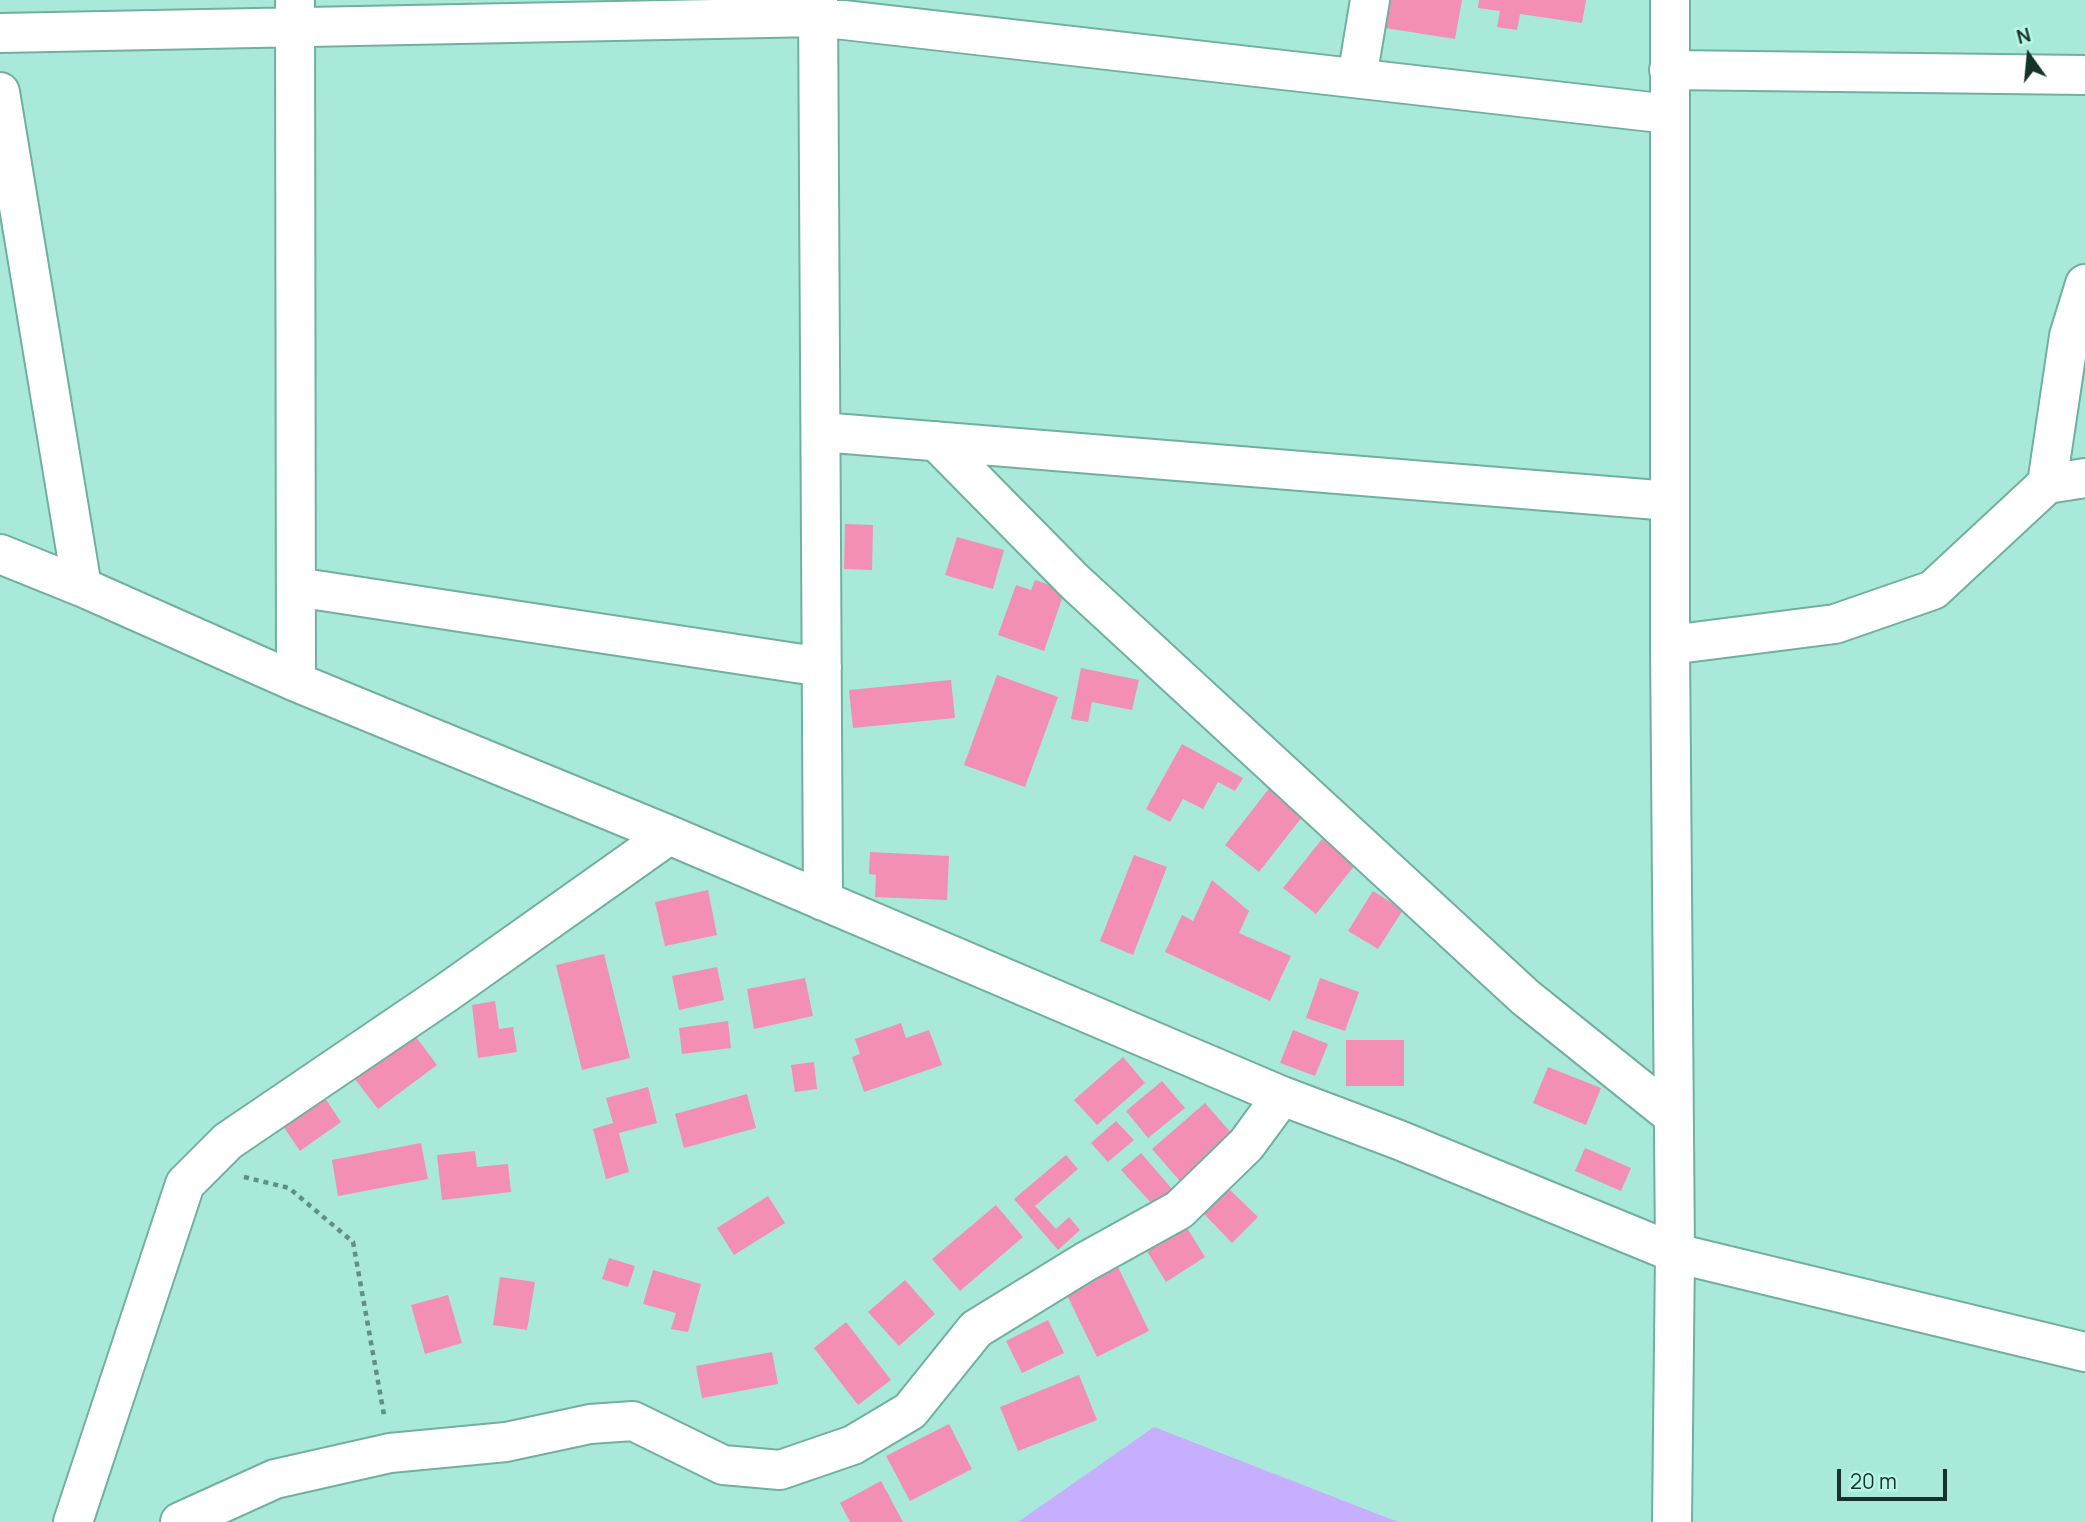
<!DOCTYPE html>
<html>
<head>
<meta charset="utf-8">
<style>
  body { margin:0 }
  #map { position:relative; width:2085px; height:1522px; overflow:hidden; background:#a9e9d9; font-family:Manrope,sans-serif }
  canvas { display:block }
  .north { position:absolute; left:1994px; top:21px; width:70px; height:70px; -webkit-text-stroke:5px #b6f7e6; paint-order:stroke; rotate:345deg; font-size:19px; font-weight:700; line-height:28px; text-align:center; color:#17322b }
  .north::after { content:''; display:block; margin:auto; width:24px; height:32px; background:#17322b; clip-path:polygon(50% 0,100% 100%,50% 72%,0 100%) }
  .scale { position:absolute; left:1837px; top:1469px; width:110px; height:32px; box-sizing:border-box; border:4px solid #17322b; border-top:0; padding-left:9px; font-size:21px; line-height:24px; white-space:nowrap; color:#17322b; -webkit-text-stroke:5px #b6f7e6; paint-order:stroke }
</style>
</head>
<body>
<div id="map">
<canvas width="2085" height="1522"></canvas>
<div class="north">N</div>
<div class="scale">20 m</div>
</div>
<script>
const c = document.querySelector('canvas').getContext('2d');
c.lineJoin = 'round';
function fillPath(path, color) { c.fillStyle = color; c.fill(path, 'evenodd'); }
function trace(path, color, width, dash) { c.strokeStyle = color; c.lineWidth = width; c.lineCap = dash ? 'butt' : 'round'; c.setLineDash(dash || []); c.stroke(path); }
const green = new Path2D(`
  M1154,1427L1398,1522H1018Z`);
const building = new Path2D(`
  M1389,0H1462L1455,39L1385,28Z
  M1479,0H1586L1582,23L1520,14L1517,30L1497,27L1500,11L1478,8Z
  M845,524L873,525L872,570L844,569Z
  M957,537L1004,550L993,589L945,575Z
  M1035,580L1065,590L1044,651L998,635L1016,585L1031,590Z
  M1081,668L1139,680L1132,710L1092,702L1088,722L1071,719Z
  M997,675L1058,697L1025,787L964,765Z
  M951,680L955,718L853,728L849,690Z
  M1182,744L1243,778L1235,791L1218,782L1203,809L1183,799L1170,822L1146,809Z
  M1271,786L1306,812L1259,872L1225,845Z
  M1322,839L1355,865L1316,914L1283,888Z
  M870,852L949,856L947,900L875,897L876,875L869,874Z
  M1134,855L1167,867L1133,955L1100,941Z
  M1212,880L1249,911L1239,933L1291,956L1270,1001L1165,952L1182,915L1193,921Z
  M708,890L717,935L665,946L655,902Z
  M1373,891L1403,910L1378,949L1348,931Z
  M604,954L630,1058L582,1070L556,965Z
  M717,967L724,1000L679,1010L672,976Z
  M805,978L813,1016L754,1029L747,989Z
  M1320,978L1359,992L1345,1031L1306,1018Z
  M495,1001L499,1029L513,1027L517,1052L478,1058L472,1005Z
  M728,1021L731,1048L682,1054L679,1028Z
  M901,1023L906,1038L929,1030L942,1065L864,1092L852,1057L860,1054L855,1039Z
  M410,1029L437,1065L378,1109L351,1074Z
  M1293,1030L1328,1044L1315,1076L1280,1063Z
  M1346,1040H1404V1086H1346Z
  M1123,1057L1145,1083L1097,1125L1074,1100Z
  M814,1062L817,1089L795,1092L791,1065Z
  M1548,1067L1601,1088L1586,1125L1533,1103Z
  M1162,1081L1185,1108L1148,1138L1126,1111Z
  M648,1087L657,1123L619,1133L629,1172L606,1179L593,1129L613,1123L606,1098Z
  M747,1094L756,1128L684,1148L675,1114Z
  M323,1095L341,1122L300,1151L281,1123Z
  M1205,1103L1239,1142L1186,1188L1152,1149Z
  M1116,1121L1134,1140L1108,1162L1091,1143Z
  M421,1143L428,1179L338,1196L332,1160Z
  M1585,1148L1631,1168L1621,1191L1575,1171Z
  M475,1151L477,1167L508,1164L511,1192L442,1200L437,1155Z
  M1141,1153L1172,1189L1153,1205L1121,1170Z
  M1066,1155L1078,1169L1035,1206L1056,1229L1069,1217L1080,1230L1058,1250L1014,1199Z
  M1228,1188L1258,1217L1232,1243L1203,1213Z
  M768,1196L785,1223L734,1255L717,1228Z
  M996,1205L1023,1237L960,1291L932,1259Z
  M1184,1223L1205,1257L1166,1282L1145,1248Z
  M609,1258L635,1266L628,1287L602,1279Z
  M1117,1265L1149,1331L1097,1357L1065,1291Z
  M653,1270L701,1284L688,1332L671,1329L676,1313L643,1304Z
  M500,1277L535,1282L527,1330L493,1325Z
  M905,1280L935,1314L899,1346L868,1312Z
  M448,1295L462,1343L425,1354L411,1305Z
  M1048,1320L1064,1353L1022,1373L1006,1341Z
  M846,1322L891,1380L858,1405L814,1348Z
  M772,1352L778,1384L702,1398L696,1366Z
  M1079,1375L1097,1420L1018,1451L1000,1407Z
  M949,1424L972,1469L910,1501L886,1456Z
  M881,1481L903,1522H850L840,1503Z`);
const path = new Path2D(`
  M244,1177L289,1188L353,1242L384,1415`);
const minor = new Path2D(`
  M295,0L296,682
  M818,0L823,901
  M0,33L818,17L1669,114
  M1669,70L2085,75
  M1357,78L1370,0
  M0,92L82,587
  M821,432L1670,501
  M936,441L1075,582L1525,997L1672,1115
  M2047,484L2069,336L2085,284
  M0,554L82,587L296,682L669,835L1282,1096L1399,1140L1675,1253L2085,1352
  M296,587L822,667
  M1670,645L1835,624L1933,590L2047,484L2085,478
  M73,1522L185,1184L228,1141L446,993L669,835
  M180,1522L275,1479L390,1453L506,1442L590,1424L633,1421L723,1465L780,1470L853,1445L910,1411L976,1329L1085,1262L1179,1210L1246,1145L1282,1096`);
const tertiary = new Path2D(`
  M1670,0V645L1675,1253L1672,1522`);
fillPath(green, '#c5affe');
fillPath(building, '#f38fb4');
trace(minor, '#71b0a0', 42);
trace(tertiary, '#71b0a0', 42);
trace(path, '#618f83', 4.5, [5, 5]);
trace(minor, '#fff', 38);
trace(tertiary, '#fff', 38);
</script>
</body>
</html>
